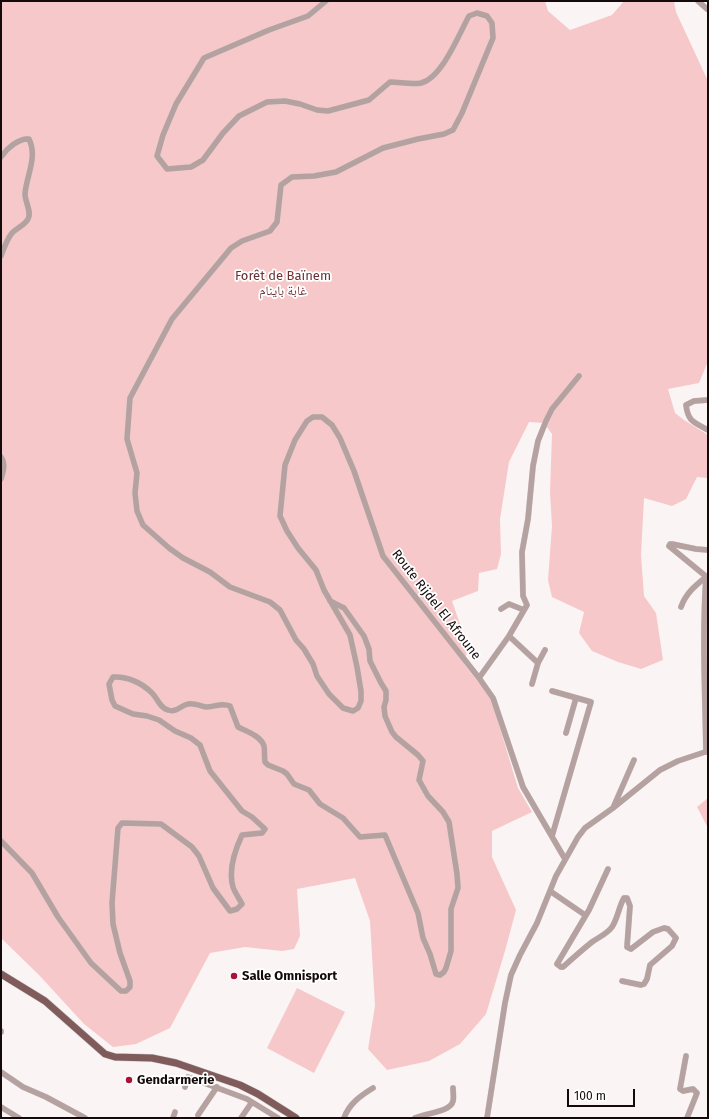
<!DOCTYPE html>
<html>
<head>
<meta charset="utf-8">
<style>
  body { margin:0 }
  #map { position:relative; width:709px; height:1119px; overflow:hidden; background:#fbf4f4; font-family:"Fira Sans",sans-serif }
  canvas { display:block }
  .frame { position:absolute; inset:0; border:2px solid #150a0b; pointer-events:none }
  .scale { position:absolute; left:567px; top:1089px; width:68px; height:18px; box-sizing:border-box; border:2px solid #150a0b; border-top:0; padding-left:5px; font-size:12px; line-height:14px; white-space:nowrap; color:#150a0b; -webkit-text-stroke:3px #fff; paint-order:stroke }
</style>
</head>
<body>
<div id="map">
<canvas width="709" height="1119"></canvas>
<div class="frame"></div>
<div class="scale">100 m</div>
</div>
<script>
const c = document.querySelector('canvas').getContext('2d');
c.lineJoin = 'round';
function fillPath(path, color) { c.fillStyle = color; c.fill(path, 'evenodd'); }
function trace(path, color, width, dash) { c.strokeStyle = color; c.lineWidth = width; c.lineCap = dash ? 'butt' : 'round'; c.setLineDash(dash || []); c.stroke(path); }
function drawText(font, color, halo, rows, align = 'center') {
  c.font = font + ' "Fira Sans","Noto Naskh Arabic",sans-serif'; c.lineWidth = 3.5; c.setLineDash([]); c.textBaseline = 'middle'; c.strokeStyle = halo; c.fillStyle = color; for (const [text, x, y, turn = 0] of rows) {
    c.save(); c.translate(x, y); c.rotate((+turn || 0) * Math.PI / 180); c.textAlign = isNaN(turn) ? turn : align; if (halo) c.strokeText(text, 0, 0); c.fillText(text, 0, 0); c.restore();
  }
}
const green = new Path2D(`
  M1,1H545L548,11L570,30L612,15L624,1H674L676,12L708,81V361L699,383L668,389L675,413L684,420L708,435V478L697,477L686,499L672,506L644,498L641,555L644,596L656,613L663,660L641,669L618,662L592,651L579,633L584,612L552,597L548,580L552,526L550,493L552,434L544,423L529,422L509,462L500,519L501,554L497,569L479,573L478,591L452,601L468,647L464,664L491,698L518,788L532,812L492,831V857L516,910L505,951L486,1014L460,1044L429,1061L387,1070L368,1049L375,1006L370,921L355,878L297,889L300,936L294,949L282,951L245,947L210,953L170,1028L136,1044L113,1047L84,1024L39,975L1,938Z
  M708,798V828L697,807Z
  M297,988L345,1012L314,1073L267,1048Z`);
const minor = new Path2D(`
  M326,1L308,16L269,30L204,58L176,104L163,135L157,156L167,169L191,167L203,160L223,133L239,116L267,102L285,101L300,104L317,110L328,111L369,100L390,82C400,82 411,85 421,83C442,78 459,34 469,16L477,13L487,16L492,23L493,38L462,113L453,130L444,134L418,139L383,148L336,172L314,176L292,177L281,185L277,222L270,231L242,241L231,248L172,319L130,398L127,439L137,473L135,493L137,511L143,525L169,548L183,558L210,572L230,587L270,602L280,610L296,640L304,649L313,664L317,676L329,694L343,708L353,711L358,708L361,701V691L357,667L350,635L324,590L316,570L298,548L287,531L280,516L285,465L295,440L307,421L313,417H322L332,425L340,438L354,471L383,556L479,678
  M698,1L707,9
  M1,157C7,148 19,138 29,139C38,157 26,177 25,194C25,202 32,212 28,219C25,225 17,228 12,233C7,239 4,248 1,256
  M708,400L694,401L686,405C688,422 694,422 708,430
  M1,457C6,464 3,472 1,479
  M708,550L696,549L672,544H670L669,546L708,578
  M681,607C686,593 695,586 706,577
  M501,609L509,604L524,610
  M509,636L538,663
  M532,684L538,663L545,650
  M566,733L576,698
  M706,752C705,693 702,635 706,577
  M613,808L634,760
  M552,836L591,702L552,691
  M1,841L32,873L58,917L91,963L121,991H126L130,987V981L120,953L113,924L112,903L118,828L122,823L161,824L192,847L199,856L213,888L230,911L237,909L242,904C239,898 235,893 233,887C228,870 235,850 242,835L262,833L265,829L252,817L242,811L210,771L200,745L191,738L175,731L159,720L147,716L133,714L115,706L112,700L109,684L113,677C127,676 142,683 152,693C158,699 160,708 168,710C177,713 181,705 188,704C194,703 201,706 206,707C216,707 221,702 230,706L238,727C246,731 261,736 264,746C265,751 264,757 265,762L268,765L283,771L287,774L294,784L309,790L320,804L343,818L360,837L385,835L418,913L423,938L430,954L436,974L440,975L444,972L446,968L451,951V909L458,888L457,874L449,822L443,812L428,796L419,780L423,761L418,755L396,737L392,732L385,716L384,707L386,700V691L381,683L370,661L369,649L364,636L344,608L330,601
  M565,859L523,787L493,698L479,678L509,636L527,605L523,596L522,552L528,519L533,466L538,441L546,421L552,409L579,376
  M608,869L589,910L557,964L561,967H563C573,958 582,950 592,942C599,937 607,934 612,927C618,918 619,906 624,898H627L630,906L627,947L631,949L653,932L664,928L668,929L676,938L672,946L650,965L647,979L644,984L641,985L622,981
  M550,891L585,915
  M1,1031V1032
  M686,1056L680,1089L683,1091L693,1089L697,1093L687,1118
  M1,1072L23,1087L46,1097L85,1118
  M185,1087L188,1077L247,1099L278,1118
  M1,1107L19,1118
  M198,1115L217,1087
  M173,1118L175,1112
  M241,1118L252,1102
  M344,1118C349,1104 360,1096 373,1088
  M415,1118C425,1113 451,1112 453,1101C454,1098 453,1092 453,1088
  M487,1118L505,1003L511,975L520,955L537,923L556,876L578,837L585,828L613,808L660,770L678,761L708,751`);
const major = new Path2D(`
  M1,974L45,1001L105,1054L115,1057L152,1058L176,1063L240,1085L258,1094L296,1118`);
const markers = [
  [234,976,4,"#aa1337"],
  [129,1080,4,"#aa1337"]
];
const parkNames = [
  ["Forêt de Baïnem",283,276],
  ["غابة باينام",283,291]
];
const streetNames = [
  ["Route Rijdel El Afroune",436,605,52]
];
const poiNames = [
  ["Salle Omnisport",242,976],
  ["Gendarmerie",137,1080]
];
fillPath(green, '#f7c8c9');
trace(minor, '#d6cfcf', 6);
trace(major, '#d6cfcf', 8);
trace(minor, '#b6a1a1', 5.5);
trace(major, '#7f5b5c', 7);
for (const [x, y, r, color] of markers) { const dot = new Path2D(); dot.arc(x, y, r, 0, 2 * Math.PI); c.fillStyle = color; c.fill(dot); trace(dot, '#fff', 1.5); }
drawText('13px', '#6c3035', '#fff', parkNames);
drawText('13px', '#150a0b', '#fff', streetNames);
drawText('bold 13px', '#150a0b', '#fff', poiNames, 'left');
</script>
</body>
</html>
